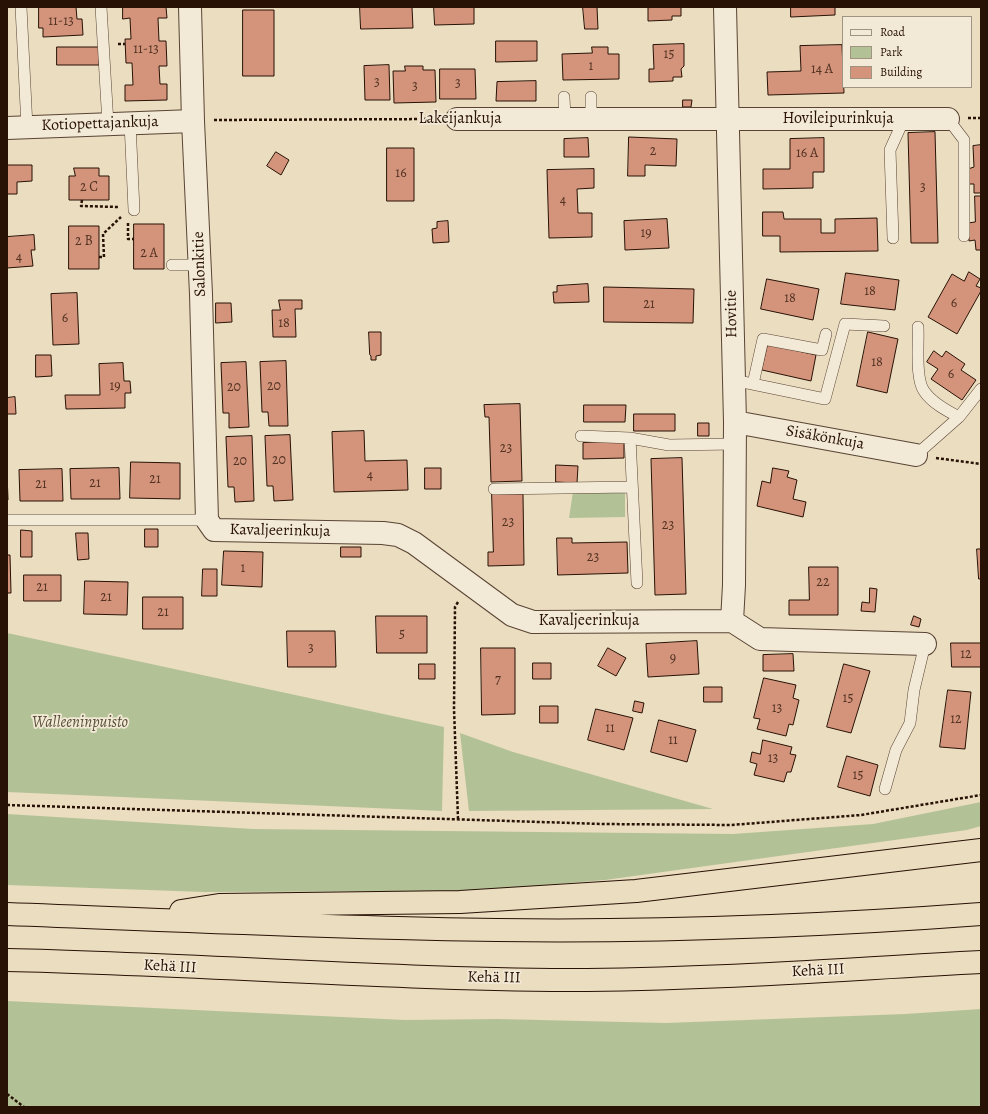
<!DOCTYPE html>
<html>
<head>
<meta charset="utf-8">
<style>
  body { margin:0 }
  #map { position:relative; width:988px; height:1114px; overflow:hidden; background:#ebddc0; font-family:Alegreya,serif }
  canvas { display:block }
  .frame { position:absolute; inset:0; border:8px solid #281105; pointer-events:none }
  .legend { position:absolute; left:842px; top:16px; width:130px; height:72px; box-sizing:border-box; background:#f2e9d6; border:1px solid #a19382; margin:0; padding:5px 7px; list-style:none; font-size:12px; color:#281105 }
  .legend li { display:flex; align-items:center; gap:8px; height:20px }
  .legend b { width:20px; border:1px solid #a19382 }
</style>
</head>
<body>
<div id="map">
<canvas width="988" height="1114"></canvas>
<div class="frame"></div>
<ul class="legend">
<li><b style="height:5px;background:#f2e9d6"></b>Road</li>
<li><b style="height:11px;background:#b3c296"></b>Park</li>
<li><b style="height:11px;background:#d3947b"></b>Building</li>
</ul>
</div>
<script>
const c = document.querySelector('canvas').getContext('2d');
c.lineJoin = 'round';
function fillPath(path, color) { c.fillStyle = color; c.fill(path, 'evenodd'); }
function trace(path, color, width, dash) { c.strokeStyle = color; c.lineWidth = width; c.lineCap = dash ? 'butt' : 'round'; c.setLineDash(dash || []); c.stroke(path); }
function drawText(font, color, halo, rows, align = 'center') {
  c.font = font + ' Alegreya,serif'; c.lineWidth = 3.5; c.setLineDash([]); c.textBaseline = 'middle'; c.strokeStyle = halo; c.fillStyle = color; for (const [text, x, y, turn = 0] of rows) {
    c.save(); c.translate(x, y); c.rotate((+turn || 0) * Math.PI / 180); c.textAlign = isNaN(turn) ? turn : align; if (halo) c.strokeText(text, 0, 0); c.fillText(text, 0, 0); c.restore();
  }
}
const green = new Path2D(`
  M573,492H625V517L569,518Z
  M7,633L444,727L442,811L7,792Z
  M460,733L513,752L713,809L469,811Z
  M981,802V826L967,830L605,880L474,891L204,892L7,885V814L253,829L733,834L873,824Z
  M7,1001L405,1020L498,1019L666,1023L905,1014L981,1009V1107H7Z`);
const building = new Path2D(`
  M39,7H76L77,19H82L83,35L43,37V28H39Z
  M123,7H166L167,18H158L159,41H166L167,66H159L160,84H167V100L125,101V85H133L132,63H126L125,39H131L130,18L123,19Z
  M360,7H412L413,28L361,29Z
  M434,7H474V24L435,25Z
  M583,7H597L598,29H585Z
  M681,7V16H672V20L648,21V8Z
  M791,7H835V15L791,17Z
  M243,10H274V76H243Z
  M496,41H537V61L496,62Z
  M684,44V66L681,69L682,77H673V81L649,82V69H654L653,45Z
  M842,45L844,93L768,95L767,72L801,71L800,46Z
  M57,47H99V65H57Z
  M592,47H608V54H619V79L563,80L562,54L592,53Z
  M389,65L390,100H365L364,66Z
  M405,66H423V70H435L436,102L394,103L393,71H405Z
  M440,69H475L476,99H440Z
  M536,81V101H496L497,82Z
  M683,100H692L691,107H683Z
  M935,132L938,243H911L908,133Z
  M629,137L677,139L676,166L645,165V176H628Z
  M588,138L589,157H564V139Z
  M824,138V172H813V188L763,189V169H790V139Z
  M981,145V193H974V184H968V169L974,167L973,146Z
  M387,148H414V201H387Z
  M276,152L289,160L281,175L267,166Z
  M7,165H32V181L17,182V194H7Z
  M74,168H99V176H109V200H69V176H75Z
  M594,169V188L577,189L578,213H592V237L549,238L547,170Z
  M975,196H981V250H976L975,240L969,241L968,223L975,222Z
  M763,212H783L784,219H821V233H835V219L877,218L878,251L780,252V236H763Z
  M667,219L669,248L625,250L624,221Z
  M448,221L449,242L433,243L432,229L437,228V222Z
  M134,224H164V269H134Z
  M69,226H99V269H69Z
  M34,235L35,250H31L33,266L7,268V237Z
  M969,272L980,279L976,286L981,288V291L957,334L928,317L952,274L964,281Z
  M846,273L899,280L895,310L841,304Z
  M767,279L819,289L813,320L761,309Z
  M588,284L589,302L554,303L553,292H557V286Z
  M604,287L694,289L693,323L604,322Z
  M77,293L79,344L53,345L51,294Z
  M279,300H302V309H295L296,337H273L272,310H280Z
  M216,303H231L232,322L216,323Z
  M369,332H381V355L376,356V360H371V356L370,355Z
  M868,332L898,339L887,393L857,386Z
  M768,344L816,355L811,381L762,370Z
  M934,351L942,357L946,351L965,364L961,370L976,380L962,400L931,379L938,369L927,362Z
  M36,355H51L52,376L36,377Z
  M286,361L288,426H269L268,412H262L260,362Z
  M246,362L249,427L229,428V413H223L221,363Z
  M123,363L124,381H130L131,393H125V408L66,409L65,395H100L99,364Z
  M15,397L16,414H7V398Z
  M520,404L522,481L491,482L489,417H485L484,405Z
  M584,405H626L625,422H584Z
  M634,414H675V431H634Z
  M698,423H709V436H698Z
  M364,431L365,461L407,460L408,490L334,492L332,432Z
  M290,435L293,500L274,501L273,486H267L265,436Z
  M252,436L254,501L235,502L234,487H228L226,437Z
  M624,441V458L583,459V443Z
  M682,458L686,594L655,595L651,459Z
  M131,462L180,463V499L130,498Z
  M556,465L578,466L577,483L556,482Z
  M119,468L120,499H71L70,469Z
  M425,468H441V489H425Z
  M773,468L789,471L787,477L797,480L793,499L806,502L803,517L757,506L762,481L770,483Z
  M62,469L63,501H20L19,470Z
  M7,473L8,500H7Z
  M492,494H523L524,565L488,566V552H493Z
  M145,529H158V547H145Z
  M21,530L32,531V557H21Z
  M76,533H88L89,559L78,560Z
  M557,538H572V543L627,542L628,573L558,575Z
  M341,547H361V557H341Z
  M977,549H981V579H979Z
  M224,551L263,552L262,587L222,585Z
  M7,555H10L11,593H7Z
  M809,567H838V615H789V600H809Z
  M203,569H217V596H202Z
  M24,575H61V601H24Z
  M85,581L128,582L127,615L84,614Z
  M870,588L877,589L875,612L861,611L862,602L869,603Z
  M143,597H183V629H143Z
  M376,616H427V653H377Z
  M914,616L921,619L919,627L911,625Z
  M287,631H335L336,667H288Z
  M697,641L699,674L648,677L646,644Z
  M951,643H981V667H952Z
  M481,648H515V714L482,715Z
  M608,648L626,658L616,676L598,666Z
  M793,654L794,671H763V655Z
  M533,663H551V679H533Z
  M419,664H435V679H419Z
  M844,664L870,671L851,733L827,727Z
  M764,678L796,685L793,698L799,700L793,725L789,724L786,736L757,729L760,719L754,718Z
  M704,687H722V702H704Z
  M948,690L971,692L965,749L940,747Z
  M635,701L644,703L642,713L633,711Z
  M540,706H558V723H540Z
  M596,709L633,718L624,750L588,740Z
  M659,720L696,730L687,762L651,752Z
  M763,740L792,747L790,754L796,755L791,772H787L784,782L754,775L757,764L750,762L752,752L760,754Z
  M847,756L878,765L870,796L838,787Z`);
const path = new Path2D(`
  M118,44H125
  M968,118H981
  M214,120L437,119
  M82,200L81,206L119,207
  M128,223V239H134
  M99,257H104L103,234L121,217
  M936,458L981,464
  M458,602L455,607L454,709L458,819
  M7,805L603,824L731,825L861,815L981,795
  M7,1094L24,1107`);
const service = new Path2D(`
  M21,7L27,127
  M101,7L108,124
  M564,97L565,118
  M591,118V97
  M948,119L964,140V236
  M130,123L134,210
  M893,238L890,150L904,119
  M172,265H200
  M918,327C919,343 915,378 924,391C932,403 947,411 959,417
  M733,380L825,399L845,324L884,326
  M753,384L763,339L822,350L826,334
  M581,436L630,438L669,445L735,444
  M630,438L637,583
  M916,455L959,417L981,389
  M494,489L632,487
  M7,520H207
  M885,789L896,750L910,723L914,690L925,644`);
const minor = new Path2D(`
  M190,7L193,121L201,294L207,520L214,530L383,533L398,535L414,543L512,615L533,622L732,621L760,639L925,644
  M725,7L735,422L734,585L732,621
  M457,119H948
  M7,128L193,121
  M735,422L916,455`);
const trunk = new Path2D(`
  M181,911L219,905L460,902L636,891L981,850
  M7,914C170,920 333,928 497,930C658,932 820,926 981,914
  M7,960C195,964 382,979 570,980C707,980 844,969 981,962`);
const numberNames = [
  ["11-13",61,22],
  ["11-13",146,50],
  ["15",669,55],
  ["1",591,67],
  ["14 A",822,70],
  ["3",377,83],
  ["3",458,84],
  ["3",415,87],
  ["2",653,152],
  ["16 A",807,154],
  ["16",401,174],
  ["2 C",89,188],
  ["3",923,188],
  ["4",563,201],
  ["19",646,234],
  ["2 B",84,242],
  ["2 A",149,254],
  ["4",19,258],
  ["18",870,292],
  ["18",790,299],
  ["6",954,304],
  ["21",649,305],
  ["6",65,319],
  ["18",284,324],
  ["18",877,363],
  ["6",951,375],
  ["19",115,387],
  ["20",274,387],
  ["20",234,388],
  ["23",506,449],
  ["20",279,461],
  ["20",240,462],
  ["4",370,476],
  ["21",155,480],
  ["21",95,484],
  ["21",41,485],
  ["23",508,523],
  ["23",668,526],
  ["23",593,558],
  ["1",243,569],
  ["22",823,583],
  ["21",42,588],
  ["21",106,598],
  ["21",163,613],
  ["5",402,635],
  ["3",311,649],
  ["12",966,655],
  ["9",673,659],
  ["7",498,681],
  ["15",848,699],
  ["13",777,709],
  ["12",956,720],
  ["11",610,729],
  ["11",673,741],
  ["13",773,759],
  ["15",858,776]
];
const streetNames = [
  ["Lakeijankuja",460,119],
  ["Hovileipurinkuja",838,119],
  ["Kotiopettajankuja",100,124,-2],
  ["Salonkitie",200,264,-92],
  ["Hovitie",732,314,-91],
  ["Sisäkönkuja",825,438,10],
  ["Kavaljeerinkuja",280,531,1],
  ["Kavaljeerinkuja",589,621],
  ["Kehä III",170,967,3],
  ["Kehä III",818,971,-3],
  ["Kehä III",494,978,1]
];
const parkNames = [
  ["Walleeninpuisto",80,723]
];
fillPath(green, '#b3c296');
fillPath(building, '#d3947b');
trace(building, '#281105', 1);
trace(service, '#594434', 12);
trace(minor, '#594434', 24);
trace(trunk, '#281105', 24);
trace(path, '#281105', 2.5, [3, 2]);
trace(service, '#f2e9d6', 11);
trace(minor, '#f2e9d6', 22);
trace(trunk, '#ebddc0', 22);
drawText('14px', '#533222', null, numberNames);
drawText('16px', '#281105', '#f2e9d6', streetNames);
drawText('italic 16px', '#594f38', '#f2e9d6', parkNames);
</script>
</body>
</html>
